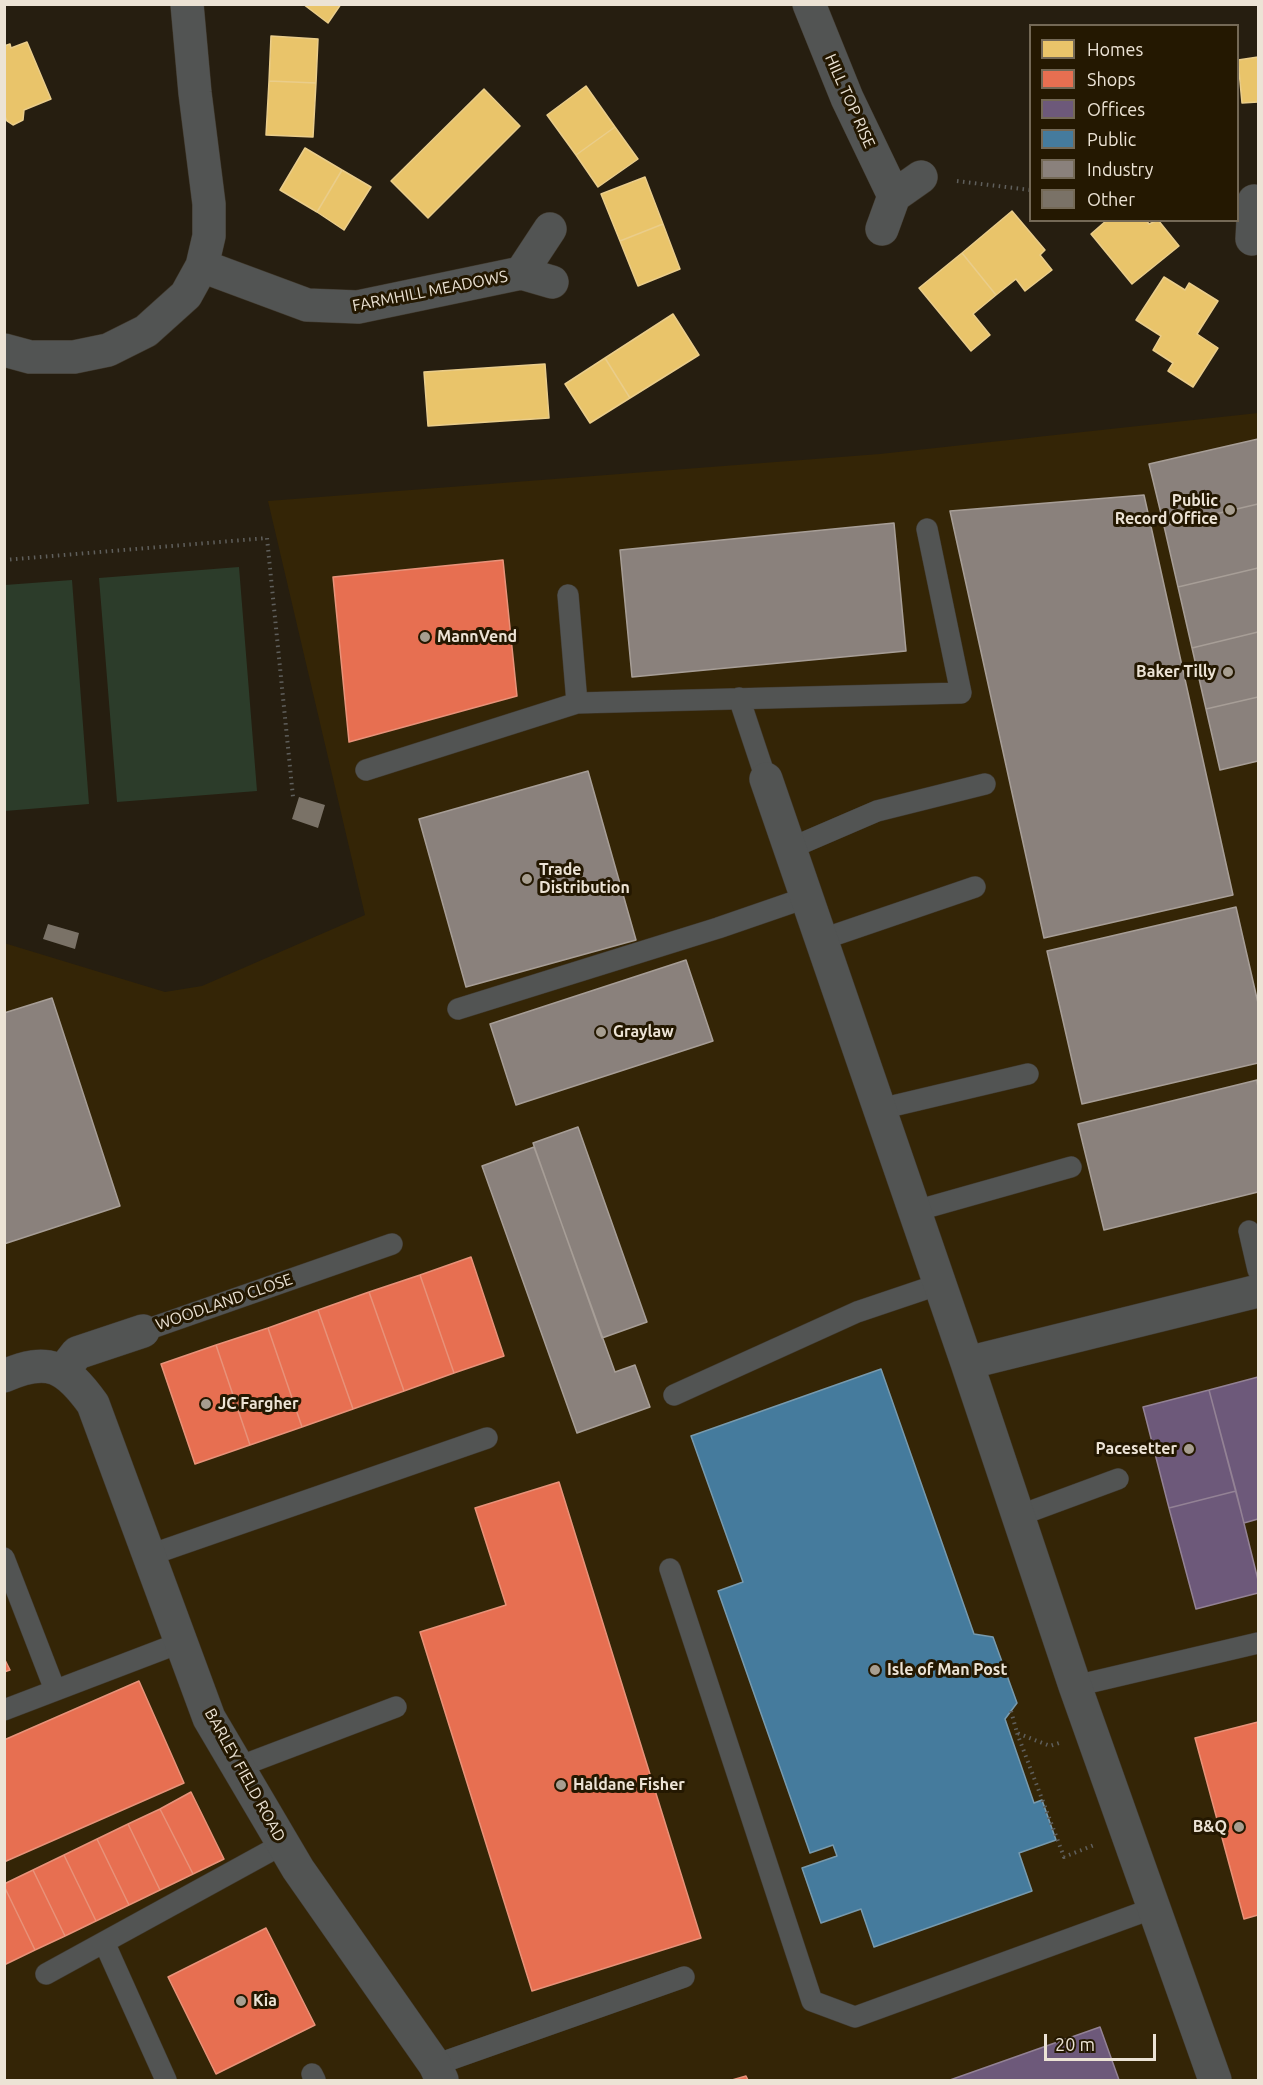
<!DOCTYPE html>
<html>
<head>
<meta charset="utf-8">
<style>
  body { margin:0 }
  #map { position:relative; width:1263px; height:2085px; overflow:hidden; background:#261e10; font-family:Ubuntu,sans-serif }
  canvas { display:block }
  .frame { position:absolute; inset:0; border:6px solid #ece3d5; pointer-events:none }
  .legend { position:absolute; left:1029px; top:24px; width:210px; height:198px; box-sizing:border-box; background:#241801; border:2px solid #746956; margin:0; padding:8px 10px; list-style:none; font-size:18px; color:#ece3d5 }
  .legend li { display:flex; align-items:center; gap:12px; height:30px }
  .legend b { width:30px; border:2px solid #746956 }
  .scale { position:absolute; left:1044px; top:2034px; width:112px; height:27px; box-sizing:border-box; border:3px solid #ece3d5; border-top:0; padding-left:8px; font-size:18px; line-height:21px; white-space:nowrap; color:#ece3d5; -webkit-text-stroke:4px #241801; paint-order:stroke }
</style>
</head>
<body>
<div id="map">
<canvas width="1263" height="2085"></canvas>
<div class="frame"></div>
<ul class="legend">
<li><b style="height:16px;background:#e9c46a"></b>Homes</li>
<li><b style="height:16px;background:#e76f51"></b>Shops</li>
<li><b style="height:16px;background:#6d597a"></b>Offices</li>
<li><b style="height:16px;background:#457b9d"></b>Public</li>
<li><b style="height:16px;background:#8a817c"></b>Industry</li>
<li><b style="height:16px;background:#7a7267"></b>Other</li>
</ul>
<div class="scale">20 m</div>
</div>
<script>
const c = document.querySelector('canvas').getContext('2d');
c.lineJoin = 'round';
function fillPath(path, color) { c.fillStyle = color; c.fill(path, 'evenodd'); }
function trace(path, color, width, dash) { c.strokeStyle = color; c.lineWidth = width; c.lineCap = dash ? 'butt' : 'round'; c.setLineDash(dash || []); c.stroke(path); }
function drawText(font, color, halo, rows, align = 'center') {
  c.font = font + ' Ubuntu,sans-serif'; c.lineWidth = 6; c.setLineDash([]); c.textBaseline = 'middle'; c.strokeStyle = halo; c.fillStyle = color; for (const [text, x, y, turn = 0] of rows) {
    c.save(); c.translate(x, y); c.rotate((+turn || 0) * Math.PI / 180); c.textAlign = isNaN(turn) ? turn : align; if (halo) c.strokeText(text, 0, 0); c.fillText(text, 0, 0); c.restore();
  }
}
const built = new Path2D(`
  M1258,413V2080H5L4,943L165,992L202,986L365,915L268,501L880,454Z`);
const green = new Path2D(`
  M239,567L257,791L117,802L99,578Z
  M72,580L89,804L5,811V585Z`);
const homes = new Path2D(`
  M303,4H341L328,23Z
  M271,36L318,39L316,83L269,81Z
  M27,42L51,99L24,110L23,120L13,125L7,121L4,114V46L10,44L11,48Z
  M1258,57V102L1242,103L1238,60Z
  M269,81L316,83L313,137L266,135Z
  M586,86L615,127L576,155L547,115Z
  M484,89L520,126L428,218L391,181Z
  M615,127L638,159L598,187L576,155Z
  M305,148L342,170L317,212L280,190Z
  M342,170L371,187L344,230L317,212Z
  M645,177L663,224L620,241L601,194Z
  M1012,211L1045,250L1040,255L1052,270L1025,291L1016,279L996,295L962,253Z
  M1107,220H1146L1149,224L1158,220L1179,246L1132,284L1091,234Z
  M663,224L680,269L638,286L620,241Z
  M962,253L996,295L973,314L990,335L971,351L919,288Z
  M1164,277L1185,290L1189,283L1218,301L1197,334L1218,348L1193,387L1168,371L1173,363L1153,350L1161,336L1136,320Z
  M673,314L699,355L630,398L605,358Z
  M605,358L630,398L590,423L565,384Z
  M545,364L549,418L428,426L424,372Z`);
const shops = new Path2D(`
  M503,560L517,696L349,742L333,577Z
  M471,1257L504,1356L454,1373L420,1275Z
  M420,1275L454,1373L404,1391L369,1292Z
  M369,1292L404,1391L353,1409L318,1310Z
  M318,1310L353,1409L302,1427L268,1328Z
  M268,1328L302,1427L250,1445L216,1345Z
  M216,1345L250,1445L195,1464L161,1364Z
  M559,1482L701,1938L532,1991L420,1632L506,1605L475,1508Z
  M4,1658L10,1670L4,1672Z
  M139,1681L184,1783L4,1862V1740Z
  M1258,1722V1915L1244,1919L1195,1738Z
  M191,1792L224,1859L193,1874L160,1809Z
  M160,1809L193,1874L160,1890L128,1824Z
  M128,1824L160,1890L129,1905L97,1839Z
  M97,1839L129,1905L96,1921L64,1855Z
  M64,1855L96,1921L65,1936L33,1870Z
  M33,1870L65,1936L35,1950L4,1886V1884Z
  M4,1886L35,1950L4,1965Z
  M266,1928L315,2025L216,2074L168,1977Z
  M746,2076L748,2080H732Z`);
const offices = new Path2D(`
  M1258,1377V1519L1244,1523L1209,1390Z
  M1209,1390L1236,1491L1169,1508L1143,1407Z
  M1236,1491L1258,1580V1593L1196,1609L1169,1508Z
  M1100,2027L1119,2080H950Z`);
const public = new Path2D(`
  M881,1369L974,1634L993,1637L1017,1703L1005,1719L1034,1803L1042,1800L1056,1840L1019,1853L1032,1891L874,1947L861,1909L821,1923L802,1868L837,1856L833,1845L810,1853L718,1591L743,1582L691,1436Z`);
const industry = new Path2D(`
  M1258,439V504L1164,526L1149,464Z
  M1144,495L1233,895L1044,938L950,511Z
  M1258,504V568L1178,587L1164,526Z
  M894,523L906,651L632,677L620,550Z
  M1258,568V632L1192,648L1178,587Z
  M1258,632V697L1206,709L1192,648Z
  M1258,697V761L1220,770L1206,709Z
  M588,771L636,940L466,987L419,819Z
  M1236,907L1258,1003V1063L1082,1104L1047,951Z
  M686,960L713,1041L516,1105L490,1024Z
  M52,998L120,1206L4,1244V1013Z
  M1257,1080L1258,1088V1192L1104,1230L1078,1124Z
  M578,1127L647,1322L602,1338L533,1143Z
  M534,1147L615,1372L635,1365L650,1407L577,1433L482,1166Z`);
const building = new Path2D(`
  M299,797L325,805L318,828L292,819Z
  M48,924L79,933L75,949L43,939Z`);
const path = new Path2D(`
  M957,181L1030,190
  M4,560L267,538L293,797
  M1011,1711L1017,1733L1050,1746L1059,1743
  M1017,1733L1064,1857L1094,1845`);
const service = new Path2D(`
  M568,595L577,703
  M739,698L766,779
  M366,770L577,703L961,693L927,529
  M791,848L877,811L985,784
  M823,939L975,887
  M458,1009L718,928L808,897
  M880,1109L1028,1074
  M915,1211L1071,1167
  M1249,1231L1258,1270
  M143,1331L392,1244
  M674,1395L857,1312L940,1284
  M1018,1516L1118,1479
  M150,1555L487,1438
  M4,1558L55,1690
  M670,1569L812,2001L855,2017L1154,1908
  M1075,1686L1258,1643
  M4,1710L182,1642
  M238,1767L396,1707
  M104,1942L166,2080
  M46,1974L283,1844
  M435,2065L684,1977
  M312,2074L315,2080`);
const minor = new Path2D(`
  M809,4L847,98L894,196L882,229
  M894,196L921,177
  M1252,239L1254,201
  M202,266L307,305L358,307L521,273L550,229
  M521,273L552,282
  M4,350L30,357H74L108,350L146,331L186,295L202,266L209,236V204L195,93L187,4
  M766,779L967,1363L1075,1686L1215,2080
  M967,1363L1258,1291
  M63,1371L77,1353L143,1331
  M4,1376C49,1356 66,1367 93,1404L209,1718L298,1869L435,2065L442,2080`);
const markers = [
  [1230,510,6,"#a79e90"],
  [425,637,6,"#a79e90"],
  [1228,672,6,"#a79e90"],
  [527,879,6,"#a79e90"],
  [601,1032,6,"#a79e90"],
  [206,1404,6,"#a79e90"],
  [1189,1449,6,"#a79e90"],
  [875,1670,6,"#a79e90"],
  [561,1785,6,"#a79e90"],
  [1239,1827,6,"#a79e90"],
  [241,2001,6,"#a79e90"]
];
const streetNames = [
  ["HILL TOP RISE",850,101,66],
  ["FARMHILL MEADOWS",430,291,-11],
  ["WOODLAND CLOSE",224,1302,-19],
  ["BARLEY FIELD ROAD",245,1775,61]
];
const poiNames = [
  ["Public",1218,501,"right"],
  ["Record Office",1218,519,"right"],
  ["MannVend",437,637],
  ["Baker Tilly",1216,672,"right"],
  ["Trade",539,870],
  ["Distribution",539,888],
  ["Graylaw",613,1032],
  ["JC Fargher",218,1404],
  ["Pacesetter",1177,1449,"right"],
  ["Isle of Man Post",887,1670],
  ["Haldane Fisher",573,1785],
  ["B&Q",1227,1827,"right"],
  ["Kia",253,2001]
];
fillPath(built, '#342506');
fillPath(green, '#2c3c2a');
fillPath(homes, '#e9c46a');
trace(homes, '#eacd8a', 1.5);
fillPath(shops, '#e76f51');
trace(shops, '#e89279', 1.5);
fillPath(offices, '#6d597a');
trace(offices, '#938295', 1.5);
fillPath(public, '#457b9d');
trace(public, '#779aae', 1.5);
fillPath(industry, '#8a817c');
trace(industry, '#a79e97', 1.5);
fillPath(building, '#7a7267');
trace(service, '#40392d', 22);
trace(minor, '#40392d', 34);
trace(path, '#5f5f5c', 4, [1.5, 4.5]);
trace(service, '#525453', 21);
trace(minor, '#525453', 33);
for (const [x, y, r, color] of markers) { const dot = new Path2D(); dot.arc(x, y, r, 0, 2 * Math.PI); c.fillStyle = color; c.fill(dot); trace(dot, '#241801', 2); }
drawText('16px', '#ece3d5', '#241801', streetNames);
drawText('bold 16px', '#ece3d5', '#241801', poiNames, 'left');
</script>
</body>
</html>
